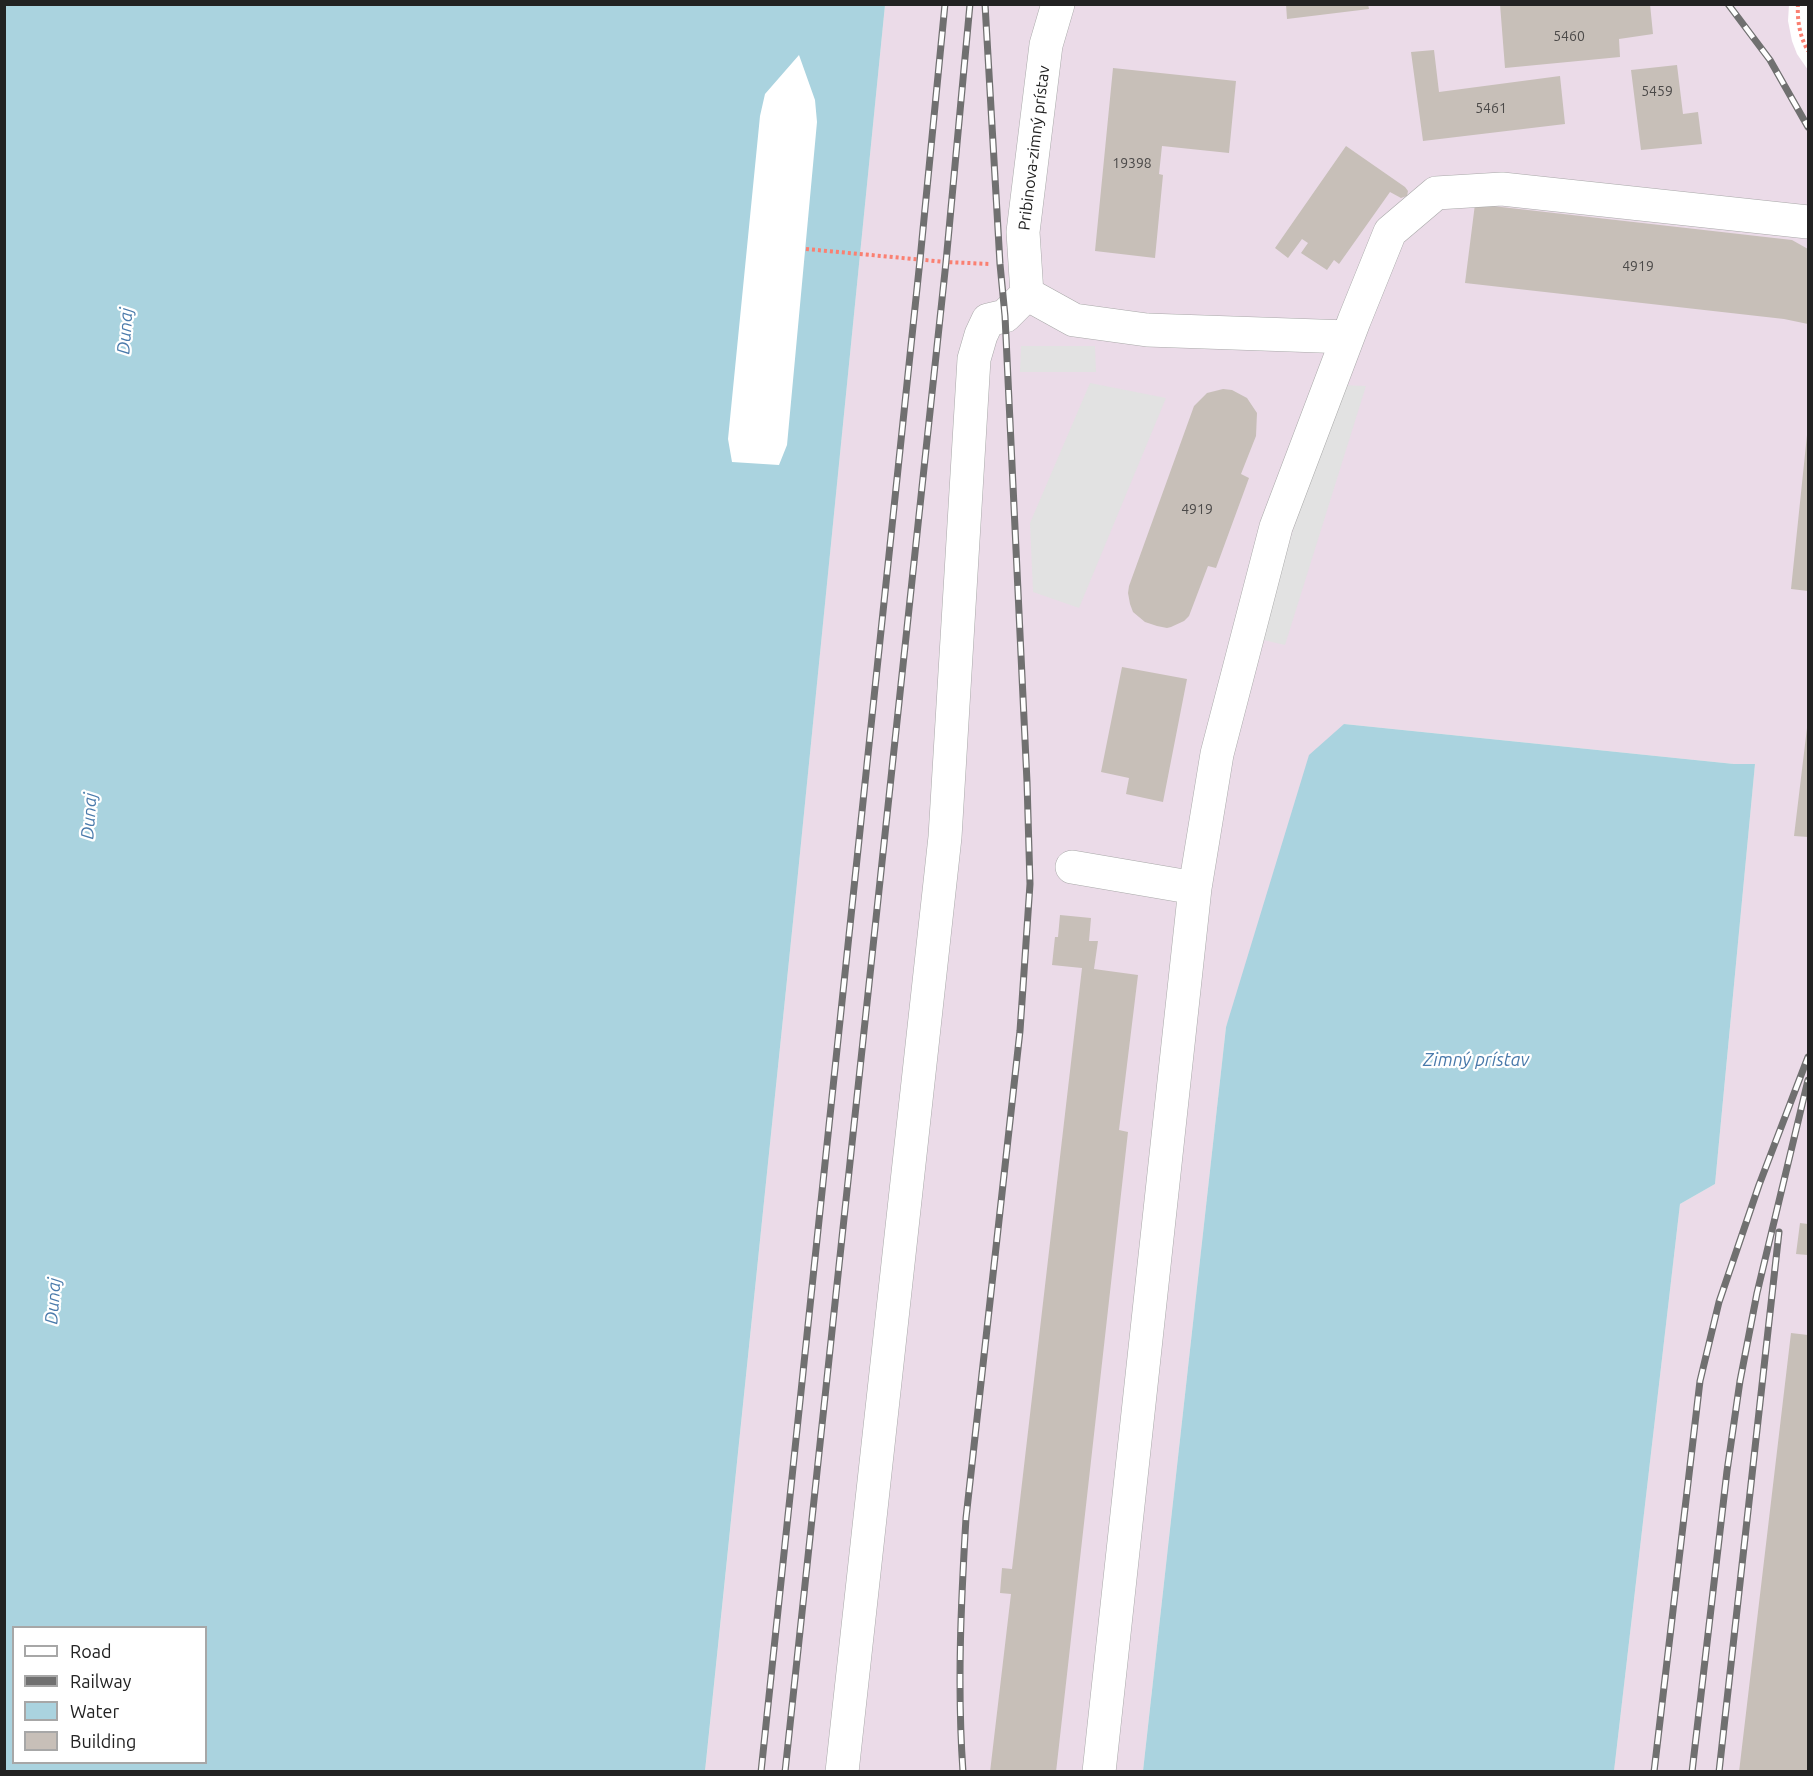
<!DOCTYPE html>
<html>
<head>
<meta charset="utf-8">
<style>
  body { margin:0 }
  #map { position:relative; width:1813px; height:1776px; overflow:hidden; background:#f2efe9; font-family:Ubuntu,sans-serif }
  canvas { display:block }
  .frame { position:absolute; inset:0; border:6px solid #222; pointer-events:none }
  .legend { position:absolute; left:12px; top:1626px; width:195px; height:138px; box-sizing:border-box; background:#fff; border:2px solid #a7a7a7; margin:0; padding:8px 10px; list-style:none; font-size:18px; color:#222 }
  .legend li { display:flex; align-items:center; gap:12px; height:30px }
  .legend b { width:30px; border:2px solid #a7a7a7 }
</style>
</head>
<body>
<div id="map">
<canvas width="1813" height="1776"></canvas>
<div class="frame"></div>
<ul class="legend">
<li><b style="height:8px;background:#fff"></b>Road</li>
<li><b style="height:8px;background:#707070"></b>Railway</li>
<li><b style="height:16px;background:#aad3df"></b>Water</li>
<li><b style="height:16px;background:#c7bfb8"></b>Building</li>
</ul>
</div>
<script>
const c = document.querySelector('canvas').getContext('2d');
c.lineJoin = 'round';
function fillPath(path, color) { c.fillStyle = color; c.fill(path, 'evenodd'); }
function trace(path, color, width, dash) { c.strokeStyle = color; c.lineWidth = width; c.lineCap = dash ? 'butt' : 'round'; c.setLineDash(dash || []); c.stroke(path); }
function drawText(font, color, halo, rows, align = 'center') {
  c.font = font + ' Ubuntu,sans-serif'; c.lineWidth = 4.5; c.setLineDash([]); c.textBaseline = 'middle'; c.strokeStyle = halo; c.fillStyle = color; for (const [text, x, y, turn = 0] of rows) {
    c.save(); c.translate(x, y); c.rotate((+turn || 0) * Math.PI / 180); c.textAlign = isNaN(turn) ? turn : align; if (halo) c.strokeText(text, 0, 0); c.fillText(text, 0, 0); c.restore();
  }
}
const industrial = new Path2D(`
  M885,5H1808V1771H1614L1680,1204L1715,1184L1755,764H1734L1344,724L1226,1027L1143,1771L705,1772L797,883Z`);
const parking = new Path2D(`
  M1021,346H1095L1096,372H1020Z
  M1090,383L1166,398L1079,608L1033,592L1030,523Z
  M1339,385L1366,386L1285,645L1259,639Z`);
const water = new Path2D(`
  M5,5H885L797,883L705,1771L5,1772ZM14,1628H206V1762H14Z
  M1344,724L1734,764H1755L1715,1184L1680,1204L1614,1771H1143L1226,1027L1309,755Z`);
const pier = new Path2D(`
  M1789,5H1808V70L1797,54L1792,41L1788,21Z
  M799,55L815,100L817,122L787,445L779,465L732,462L728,439L760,116L765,94Z`);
const building = new Path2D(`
  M1286,4H1368L1369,9L1287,19Z
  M1500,4H1650L1653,34L1619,39L1620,57L1505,68Z
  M1434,50L1439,92L1560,76L1565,124L1423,141L1411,52Z
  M1677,65L1683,114L1698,112L1702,144L1641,150L1631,70Z
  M1113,68L1236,81L1229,153L1162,146L1159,174L1163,175L1155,258L1095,251Z
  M1346,146L1405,187L1408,191L1407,196L1401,198L1390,192L1339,264L1334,260L1327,270L1301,253L1308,243L1302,239L1288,258L1275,248Z
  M1475,204L1792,240L1808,249V324L1784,319L1465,283Z
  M1223,389L1232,390L1247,398L1257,413L1256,436L1241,474L1249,478L1216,568L1208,566L1189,616L1184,621L1171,627L1167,628L1157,626L1145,622L1133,612L1130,604L1128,593L1129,586L1194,406L1207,393Z
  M1807,435H1808V591L1791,589Z
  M1122,667L1187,679L1163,802L1126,794L1129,778L1101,772Z
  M1807,728L1808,729V837L1794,836Z
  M1060,915L1091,918L1089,941H1098L1094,969L1138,975L1119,1130L1128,1132L1056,1772H990L1011,1594L1000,1593L1002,1568L1012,1569L1082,968L1052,965L1055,937H1058Z
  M1800,1223L1808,1224V1255L1796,1254Z
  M1791,1333L1808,1335V1772H1739Z`);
const path = new Path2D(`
  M1798,4C1797,21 1800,37 1808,51
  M806,249L946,262L990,264`);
const minor = new Path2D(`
  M1027,294L1023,232L1046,45L1058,4
  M1072,867L1195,888
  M842,1772L945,837L974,359L981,335L988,320L1005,316L1027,294L1074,320L1147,330L1348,337
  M1099,1772L1195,888L1217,754L1276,527L1354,321L1390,232L1436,193L1502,189L1808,222`);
const rail = new Path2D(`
  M1728,4L1770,60L1808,127
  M761,1772L920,260L945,4
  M785,1772L946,262L970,4
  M963,1772C957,1687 961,1602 966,1518L1020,1031L1030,884L1027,782L1005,316L1000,264L985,4
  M1654,1772L1700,1381L1719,1302L1759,1185L1808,1057
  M1692,1772L1727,1471L1740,1381L1757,1293L1808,1080
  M1719,1772L1779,1232`);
const numberNames = [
  ["5460",1569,36],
  ["5459",1657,91],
  ["5461",1491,108],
  ["19398",1132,163],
  ["4919",1638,266],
  ["4919",1197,509]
];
const streetNames = [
  ["Pribinova-zimný prístav",1034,148,-83]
];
const waterNames = [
  ["Dunaj",125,331,-86],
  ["Dunaj",89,816,-86],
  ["Zimný prístav",1476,1060],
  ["Dunaj",53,1301,-86]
];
fillPath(industrial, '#ebdbe8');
fillPath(parking, '#e2e2e2');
fillPath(water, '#aad3df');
fillPath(pier, '#fff');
fillPath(building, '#c7bfb8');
trace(minor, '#a9a9a9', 34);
trace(path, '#fa8072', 4, [3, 3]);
trace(minor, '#fff', 33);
trace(rail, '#707070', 7);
trace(rail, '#fff', 4.5, [14]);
drawText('14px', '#4b4948', null, numberNames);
drawText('16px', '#222', '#fff', streetNames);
drawText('italic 18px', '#4a7aab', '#fff', waterNames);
</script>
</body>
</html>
